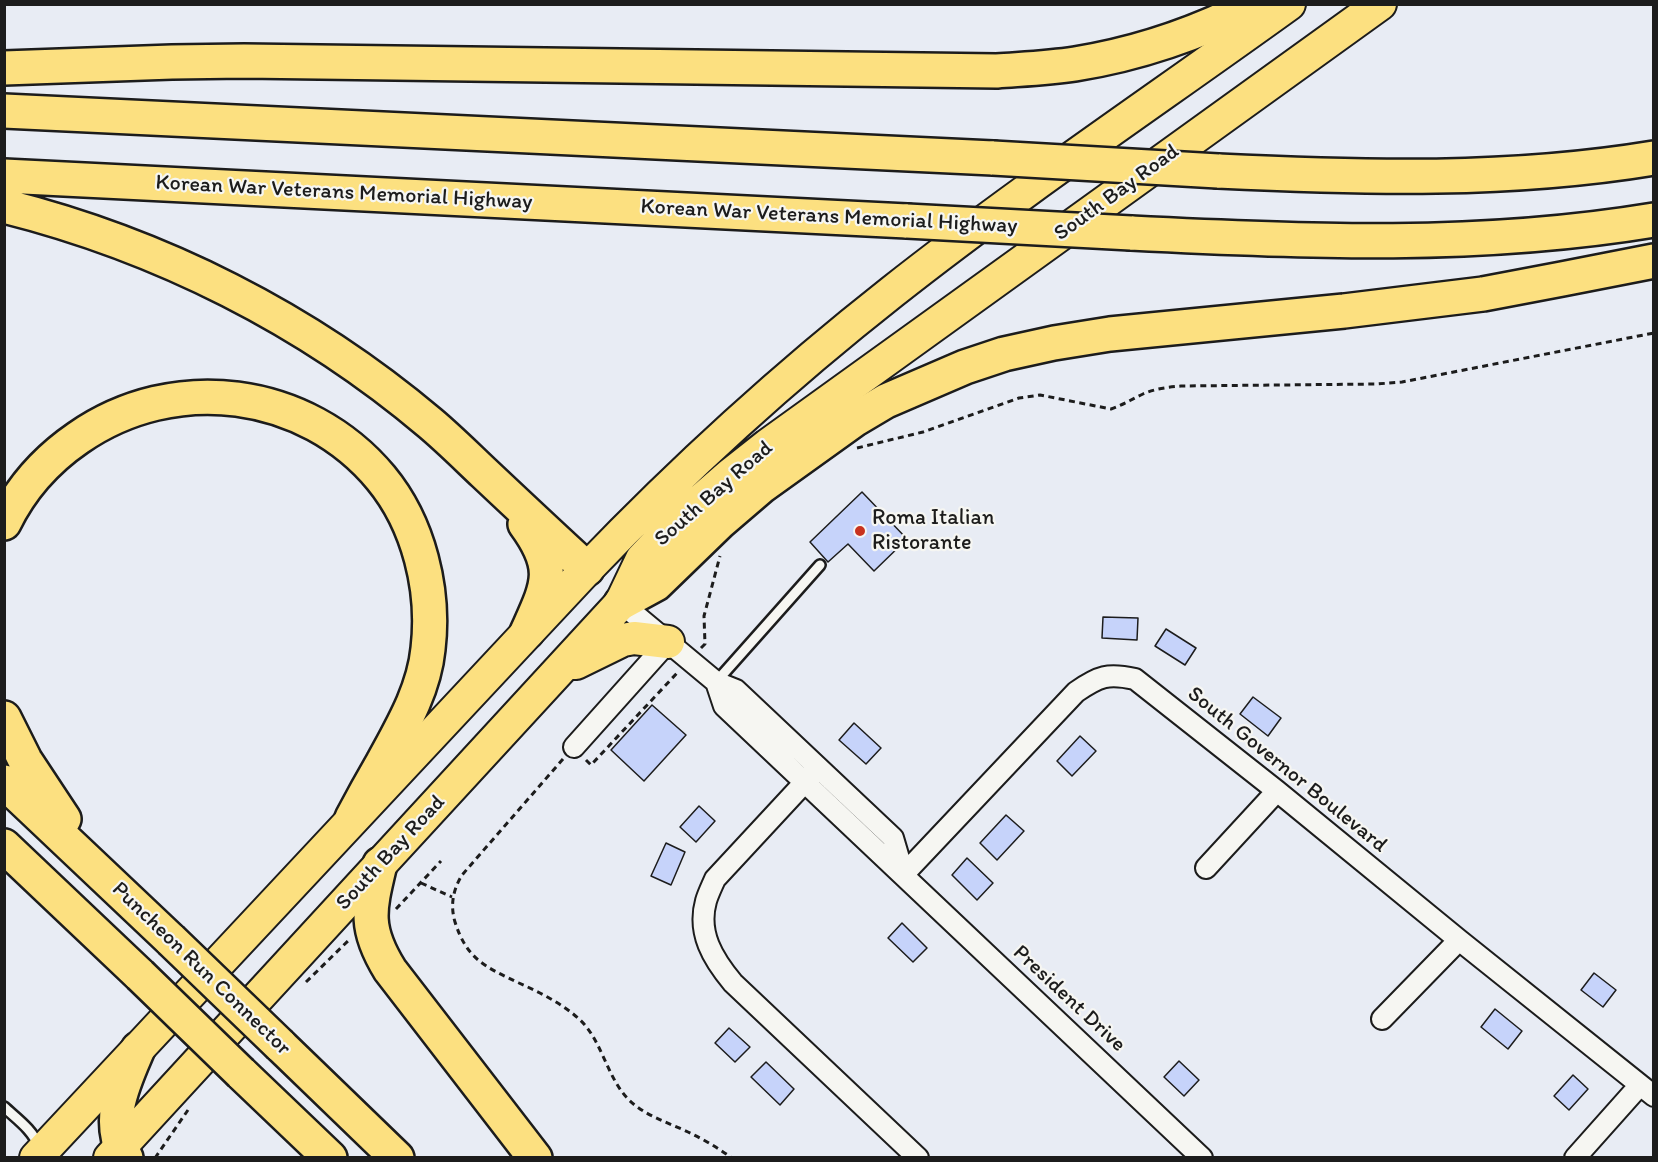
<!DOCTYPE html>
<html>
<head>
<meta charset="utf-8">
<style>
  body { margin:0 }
  #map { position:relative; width:1658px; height:1162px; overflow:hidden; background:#e8ecf4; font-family:Itim,sans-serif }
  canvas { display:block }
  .frame { position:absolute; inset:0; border:6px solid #1c1c1c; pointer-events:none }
</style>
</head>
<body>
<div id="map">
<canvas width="1658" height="1162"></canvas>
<div class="frame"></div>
</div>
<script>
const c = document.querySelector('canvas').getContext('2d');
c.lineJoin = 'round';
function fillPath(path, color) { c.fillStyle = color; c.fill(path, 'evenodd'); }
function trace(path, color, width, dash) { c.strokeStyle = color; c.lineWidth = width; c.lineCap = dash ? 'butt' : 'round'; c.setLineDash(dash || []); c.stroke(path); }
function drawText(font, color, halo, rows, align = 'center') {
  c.font = font + ' Itim,sans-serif'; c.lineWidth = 4.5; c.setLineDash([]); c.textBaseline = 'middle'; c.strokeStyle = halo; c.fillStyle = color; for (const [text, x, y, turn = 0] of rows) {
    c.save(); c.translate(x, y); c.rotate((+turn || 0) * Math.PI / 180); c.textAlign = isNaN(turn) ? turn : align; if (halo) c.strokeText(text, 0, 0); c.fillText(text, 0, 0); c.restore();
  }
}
const building = new Path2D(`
  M862,492L907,539L874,571L848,544L828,562L810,542Z
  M1103,617L1138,618L1137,640L1102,638Z
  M1166,629L1196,648L1185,665L1155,646Z
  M1253,697L1281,718L1268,736L1240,714Z
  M652,705L686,735L644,781L611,750Z
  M854,723L881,748L866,764L839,740Z
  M1080,736L1096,751L1072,776L1057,761Z
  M699,806L715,821L696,842L680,827Z
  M1006,815L1024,831L997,860L980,843Z
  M666,843L685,852L671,885L651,876Z
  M967,858L993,883L977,900L952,875Z
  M902,923L927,948L913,962L888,938Z
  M1594,973L1616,990L1603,1007L1581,990Z
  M1495,1009L1522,1031L1508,1049L1481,1027Z
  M729,1028L750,1047L735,1062L715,1043Z
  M1179,1061L1199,1080L1184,1096L1164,1077Z
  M766,1062L794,1089L780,1105L751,1077Z
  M1573,1075L1588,1089L1569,1110L1554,1096Z`);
const path = new Path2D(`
  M857,448L923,432L1019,398L1040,395L1111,409C1123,405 1132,399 1143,394C1154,389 1168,387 1181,386L1377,384L1402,382L1654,333
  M701,648L705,644L704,616L720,556
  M563,759L462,875C453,890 450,905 455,922C467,960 486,967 519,983C539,992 561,1003 578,1018C602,1039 606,1076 628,1099C645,1116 667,1122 688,1132C703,1139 718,1148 732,1158
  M586,760L591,765L678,672
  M421,883L452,897
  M396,909L441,861
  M306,982L351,938
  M155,1158L188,1110`);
const service = new Path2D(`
  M716,682L820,565
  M4,1107C17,1119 33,1130 39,1147`);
const minor = new Path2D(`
  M621,603L716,682L736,690L893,838L903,872
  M716,682L724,706L1202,1158
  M574,747L668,642
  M818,768L715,879C712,886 708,894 706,901C697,933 713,959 733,983L918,1158
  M1206,868L1277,791
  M903,875L1076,692C1099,676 1108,673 1135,679L1277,791L1459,940L1654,1096
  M1382,1019L1459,940
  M1575,1158L1640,1085`);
const trunk = new Path2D(`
  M576,663L623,640L634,638L668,642
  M36,1158L587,569C682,470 784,377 892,292C1020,191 1156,100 1289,4
  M110,1158L621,603L642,559L684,515L730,475L768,445L1380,4`);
const motorway = new Path2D(`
  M4,68L172,62L244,61L997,71C1023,69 1049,68 1075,64C1137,54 1199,33 1255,4
  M4,111L993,158
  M1218,171C1364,178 1509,182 1654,158
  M4,176L907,221
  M4,206C160,245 307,319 430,423C449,439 466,456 484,473C518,505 552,537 587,569
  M1131,233C1307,242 1479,249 1654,220
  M4,523C21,488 46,460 78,438C174,371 306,388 381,478C419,524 435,590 428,649C424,690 402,727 383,762C372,781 362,799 352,818
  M525,524C558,569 548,585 527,632
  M621,603L656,584L720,522L762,486L854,420L886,401L965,367L1004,354L1054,343L1110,334L1344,311L1483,294L1562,279L1654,261
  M4,718L25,760L64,819
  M4,782L171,940
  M4,846L140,975
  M380,864C369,910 364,928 390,970L535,1158
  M280,1045L397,1158
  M241,1073L330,1158
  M126,1158C105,1120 123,1084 138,1049`);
const motorwayBridge = new Path2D(`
  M993,158L1218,171
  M907,221L1131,233
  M171,940L280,1045
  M140,975L241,1073`);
const markers = [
  [860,531,6,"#c8321e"]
];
const streetNames = [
  ["Korean War Veterans Memorial Highway",344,193,3],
  ["South Bay Road",1117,193,-36],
  ["Korean War Veterans Memorial Highway",829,217,3],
  ["South Bay Road",714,494,-41],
  ["South Governor Boulevard",1287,770,39],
  ["South Bay Road",391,853,-47],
  ["Puncheon Run Connector",201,969,44],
  ["President Drive",1069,999,43]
];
const poiNames = [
  ["Roma Italian",872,518],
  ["Ristorante",872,543]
];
fillPath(building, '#c6d3fa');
trace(building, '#1c1c1c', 1.5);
trace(service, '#1c1c1c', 14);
trace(minor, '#1c1c1c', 24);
trace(trunk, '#1c1c1c', 36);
trace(motorway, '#1c1c1c', 38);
trace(path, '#1c1c1c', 3, [6, 4.5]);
trace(service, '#f6f6f2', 9);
trace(minor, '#f6f6f2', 20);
trace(trunk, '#fce080', 32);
trace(motorway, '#fce080', 33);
trace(motorwayBridge, '#1c1c1c', 38, []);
trace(motorwayBridge, '#fce080', 33);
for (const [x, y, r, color] of markers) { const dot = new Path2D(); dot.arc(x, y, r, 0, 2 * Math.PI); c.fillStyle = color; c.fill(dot); trace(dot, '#f6f6f2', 2); }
drawText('22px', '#1c1c1c', '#f6f6f2', streetNames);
drawText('22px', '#1c1c1c', '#f6f6f2', poiNames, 'left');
</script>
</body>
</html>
